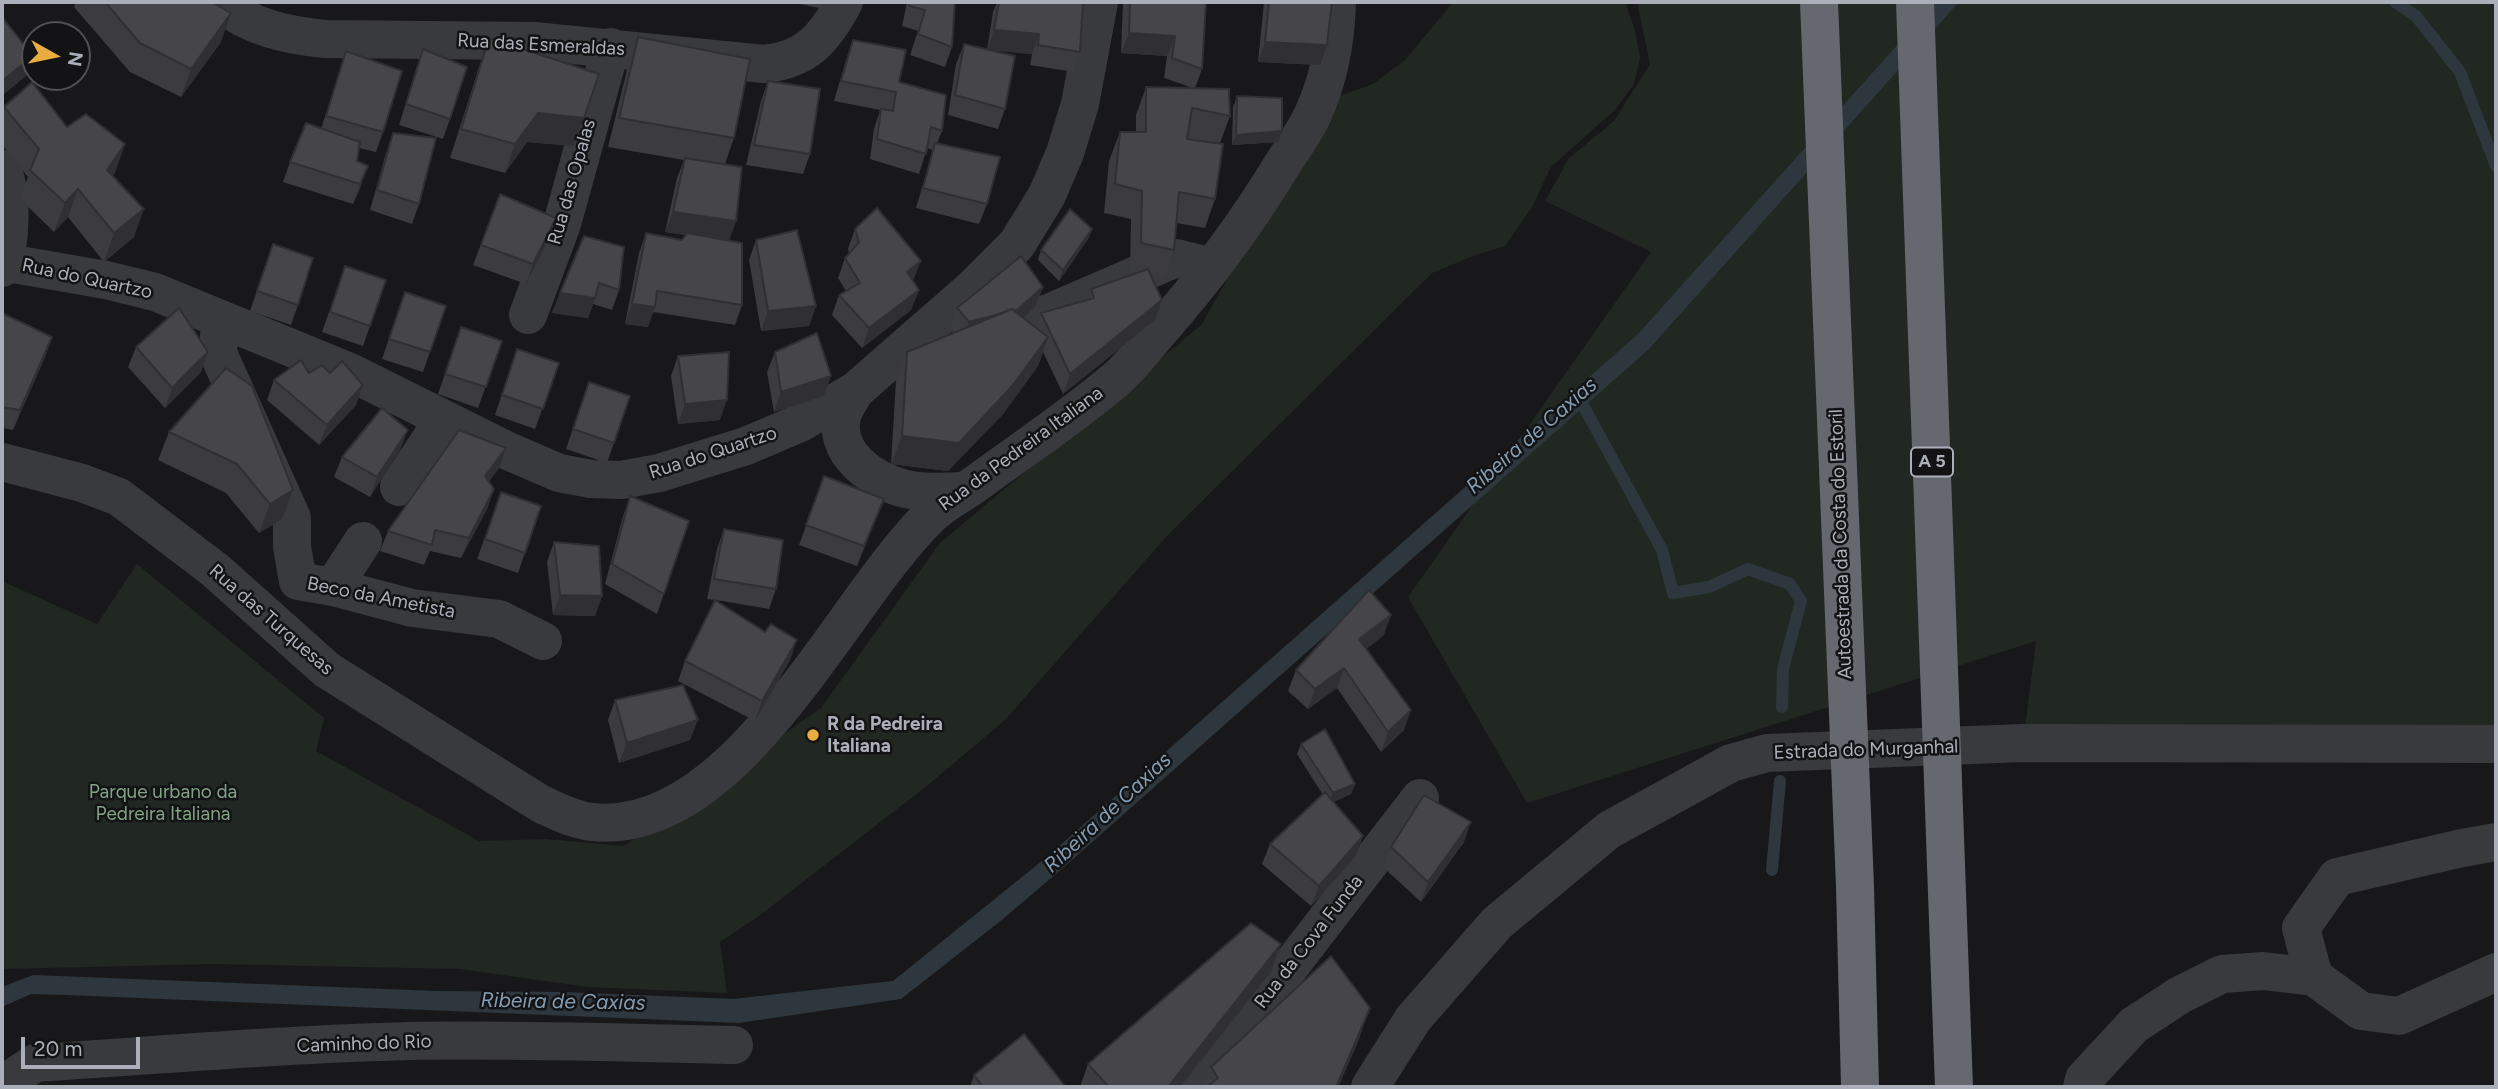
<!DOCTYPE html>
<html>
<head>
<meta charset="utf-8">
<style>
  body { margin:0 }
  #map { position:relative; width:2498px; height:1089px; overflow:hidden; background:#18181a; font-family:Figtree,sans-serif }
  canvas { display:block }
  .frame { position:absolute; inset:0; border:4px solid #abafb9; pointer-events:none }
  .north { position:absolute; left:21px; top:21px; width:70px; height:70px; box-sizing:border-box; background:#131315; border:2px solid #505157; border-radius:50%; rotate:99deg; font-size:19px; font-weight:700; line-height:28px; text-align:center; color:#abafb9 }
  .north::after { content:''; display:block; margin:auto; width:24px; height:32px; background:#e8ac41; clip-path:polygon(50% 0,100% 100%,50% 72%,0 100%) }
  .scale { position:absolute; left:21px; top:1037px; width:119px; height:32px; box-sizing:border-box; border:4px solid #abafb9; border-top:0; padding-left:9px; font-size:21px; line-height:24px; white-space:nowrap; color:#abafb9; -webkit-text-stroke:5px #131315; paint-order:stroke }
</style>
</head>
<body>
<div id="map">
<canvas width="2498" height="1089"></canvas>
<div class="frame"></div>
<div class="north">N</div>
<div class="scale">20 m</div>
</div>
<script>
const c = document.querySelector('canvas').getContext('2d');
c.lineJoin = 'round';
function fillPath(path, color) { c.fillStyle = color; c.fill(path, 'evenodd'); }
function trace(path, color, width, dash) { c.strokeStyle = color; c.lineWidth = width; c.lineCap = dash ? 'butt' : 'round'; c.setLineDash(dash || []); c.stroke(path); }
function drawText(font, color, halo, rows, align = 'center') {
  c.font = font + ' Figtree,sans-serif'; c.lineWidth = 5; c.setLineDash([]); c.textBaseline = 'middle'; c.strokeStyle = halo; c.fillStyle = color; for (const [text, x, y, turn = 0] of rows) {
    c.save(); c.translate(x, y); c.rotate((+turn || 0) * Math.PI / 180); c.textAlign = isNaN(turn) ? turn : align; if (halo) c.strokeText(text, 0, 0); c.fillText(text, 0, 0); c.restore();
  }
}
const green = new Path2D(`
  M1453,2H1625L1635,30L1640,58L1634,84L1615,110L1551,167L1532,207L1505,246L1476,255L1432,273L1167,536L1005,720L928,785L759,916L720,942L727,993L587,987L460,969L214,964L2,969V581L97,624L137,564L324,718L316,751L479,841L546,839L624,846L821,708L940,543L1202,324L1326,101L1373,84L1405,60Z
  M1637,2H2496V741L2023,743L2036,641L1527,803L1408,597L1651,252L1545,201L1569,158L1614,121L1650,64Z`);
const water = new Path2D(`
  M1936,2H1959L1649,349L1064,867L1003,919L901,999L739,1023L66,995L31,994L2,1007V987L33,975L436,991L563,992L733,999L893,981L1048,856L1638,334Z`);
const stream = new Path2D(`
  M2395,2L2416,16L2460,72L2496,166
  M1578,396L1662,550L1673,593L1709,587L1748,569L1790,584L1801,601L1783,669L1782,707
  M1772,870L1780,781`);
const minor = new Path2D(`
  M218,2C251,27 284,35 325,39L534,41L764,64C807,60 825,38 844,2
  M2,169C13,193 11,243 2,268
  M2,262L106,280L155,292L350,372L508,451L559,473L591,479L621,480L659,473L746,446L800,423L855,391L974,287L1017,244L1047,195L1065,153L1080,104L1099,2
  M528,315L562,224L611,47
  M220,319L218,353L292,518V547L298,581
  M977,336L1051,312L1176,258L1212,267
  M855,391C852,397 847,404 844,410C828,452 875,484 911,490C929,493 947,492 965,491
  M2,462L82,483L119,497L215,570L327,670L541,804C557,811 573,820 592,822C737,837 841,602 930,516C942,504 960,495 974,485C1021,450 1071,418 1115,380C1130,368 1143,350 1156,335C1203,282 1245,226 1282,165C1292,149 1305,132 1313,114C1329,79 1336,40 1337,2
  M399,487L444,419
  M298,581L333,587L412,608L499,619L543,641
  M333,587L363,541
  M2496,842L2462,848L2337,877L2301,928L2314,977L2361,1011L2399,1016L2496,972
  M2,1085L35,1063C160,1055 286,1044 411,1041C519,1039 626,1043 734,1045
  M1197,1087L1420,798
  M1370,1087L1413,1019L1497,923L1609,830L1731,763L1767,753L2023,743L2496,744
  M2082,1087L2084,1079L2134,1025L2180,995L2222,974L2263,971L2314,977`);
const highway = new Path2D(`
  M1819,2L1855,886L1860,1087
  M1915,2L1954,1087`);
const wall = new Path2D(`
  M76,2H212L221,42L181,97L130,72L74,7Z
  M790,2H823L819,8Z
  M907,2H955L952,47L945,67L910,55L918,31L902,26Z
  M997,2H1083L1080,52L1073,72L1030,65L1032,54L988,50L1005,109L998,129L948,115L956,64L964,44L987,50L993,12Z
  M1123,2H1206L1202,69L1195,88L1230,116L1220,143L1215,199L1205,228L1176,223L1174,250L1164,278L1151,276L1155,320L1063,394L1043,352L1038,366L1003,414L948,471L891,464L896,381L907,352L954,333L950,329L957,308L1043,287L1035,307L1024,318L1036,328L1041,313L1088,300L1091,289L1136,273L1130,272L1131,219L1104,213L1109,161L1120,132H1136V115L1146,87L1193,88L1164,78L1167,56L1121,53Z
  M1264,2H1332L1320,65L1258,62Z
  M638,37L734,138L725,164L736,221L729,240L742,305L735,325L653,312L648,327L625,324L639,253L646,233L682,240L685,235L665,232L677,178L684,160L608,147L628,66Z
  M489,38L584,118L573,146L527,142L505,173L450,158L479,67Z
  M853,40L899,82L942,131L937,143L987,204L979,224L916,208L933,150L927,148L919,174L870,159L874,129L880,110L834,101L846,60Z
  M423,49L450,119L443,139L399,125Z
  M346,51L383,132L376,152L359,148L357,161L361,186L353,204L283,182L290,162L321,129Z
  M768,81L810,154L803,174L746,165L761,101Z
  M1237,96L1278,142L1232,145L1233,107Z
  M4,107L67,127L115,173L112,176L134,237L104,262L68,217L54,232L20,199L28,177L2,145V113Z
  M393,133L419,204L412,224L370,210L386,153Z
  M500,194L549,238L526,284L473,265Z
  M855,229L913,281L919,290L911,310L862,348L832,315L839,295L846,291L838,278L845,258L849,253L848,249Z
  M1092,229L1088,239L1059,281L1038,260L1041,250Z
  M584,236L619,290L612,310L593,304L588,318L552,313Z
  M756,240L816,306L809,326L761,331L749,260Z
  M273,244L298,305L291,325L250,311Z
  M345,266L370,326L363,346L322,332Z
  M405,292L446,306L423,372L382,359Z
  M2,313L52,337L45,357L13,430L2,428Z
  M461,327L502,341L478,408L438,394Z
  M136,347L208,352L201,372L165,408L128,367Z
  M517,349L559,363L535,429L495,415Z
  M775,352L824,396L774,412L767,372Z
  M678,356L720,420L678,424L671,376Z
  M309,373H330L356,405L319,445L267,400L274,380Z
  M589,382L630,396L607,463L566,449Z
  M169,432L293,490L282,519L259,533L226,493L158,460Z
  M400,450L370,497L334,477L342,457Z
  M499,468L489,481L494,489L487,509L461,558L430,551L424,565L380,551L388,531Z
  M824,476L876,519L857,566L799,545Z
  M501,492L541,506L518,573L477,559Z
  M630,496L689,521L657,614L605,584L623,516Z
  M724,529L776,589L769,609L716,600L790,660L755,721L678,681L685,661L715,600L707,599L717,549Z
  M554,542L602,596L595,616L553,615L547,562Z
  M1384,635L1366,649L1404,730L1381,752L1337,688L1308,709L1288,691L1296,670Z
  M615,700L690,740L619,763L608,720Z
  M1301,744L1355,784L1351,794L1333,802L1363,836L1356,856L1311,906L1262,864L1270,844L1323,795L1297,754Z
  M1464,842L1421,902L1383,867L1391,847Z
  M1271,972L1180,1087H1080L1088,1064Z
  M1370,1008L1357,1044L1338,1087H1204L1211,1067Z
  M974,1075L1065,1087H970Z`);
const shadedWall = new Path2D(`
  M231,13L221,42L181,97L191,69Z
  M994,30L1039,34L1032,54L987,50Z
  M1129,33L1175,36L1167,56L1121,53Z
  M1265,42L1327,45L1320,65L1258,62Z
  M33,56L26,76L2,96V81Z
  M538,113L584,118L573,146L527,142L505,173L515,144Z
  M1282,131L1278,142L1232,145L1236,135Z
  M125,144L115,173L96,199L107,170Z
  M368,166L361,186L353,204L360,184Z
  M78,189L68,217L54,232L65,203Z
  M144,209L134,237L104,262L114,233Z
  M673,212L736,221L729,241L665,232Z
  M556,218L549,238L526,284L533,264Z
  M1092,229L1088,239L1059,281L1063,270Z
  M921,261L913,281L900,292L907,272Z
  M1043,287L1035,307L1010,330L962,342L969,322Z
  M919,290L911,310L862,348L869,328Z
  M560,293L595,298L588,318L552,313Z
  M1162,300L1155,320L1063,394L1070,374Z
  M632,304L655,307L648,327L625,324Z
  M816,306L809,326L761,331L768,311Z
  M52,337L45,357L13,430L20,410Z
  M1048,337L1038,366L1003,414L948,471L891,464L902,436Z
  M208,352L201,372L165,408L172,388Z
  M831,376L824,396L774,412L781,392Z
  M363,385L356,405L319,445L327,425Z
  M727,400L720,420L678,424L685,404Z
  M408,430L400,450L370,497L377,477Z
  M506,448L499,468L478,496L485,476Z
  M494,489L487,509L461,558L469,538Z
  M293,490L282,519L259,533L270,504Z
  M884,499L876,519L857,566L864,546Z
  M560,595L602,596L595,616L553,615Z
  M1391,615L1384,635L1352,660L1359,639Z
  M797,640L790,660L755,721L762,701Z
  M1344,668L1337,688L1308,709L1315,689Z
  M1411,710L1404,730L1381,752L1388,732Z
  M698,720L690,740L619,763L627,743Z
  M1355,784L1351,794L1329,804L1333,793Z
  M1471,822L1464,842L1421,902L1428,882Z
  M1363,836L1356,856L1311,906L1319,886Z
  M1281,944L1271,972L1180,1087H1168Z
  M1370,1008L1357,1044L1338,1087H1336Z`);
const building = new Path2D(`
  M105,2H212L231,13L191,69L140,43Z
  M910,2H955L952,47L918,34L925,10L909,6Z
  M999,2H1083L1080,52L1038,45L1039,34L994,30Z
  M1130,2H1206L1202,69L1172,58L1175,36L1129,33Z
  M1269,2H1332L1327,45L1265,42Z
  M2,17L33,56L2,81Z
  M638,37L750,59L734,138L619,118Z
  M489,38L599,74L584,118L538,113L515,144L461,129Z
  M853,40L906,50L899,82L946,95L942,131L931,127L926,154L877,139L881,109L893,111L896,92L841,81Z
  M964,44L1015,56L1005,109L955,95Z
  M423,49L467,67L450,119L406,104Z
  M346,51L402,71L383,132L326,116Z
  M768,81L820,89L810,154L754,145Z
  M32,82L67,127L86,114L125,144L107,170L144,209L114,233L78,189L65,203L30,170L39,149L4,107Z
  M1146,87L1229,89L1230,116L1192,108L1187,139L1223,144L1215,199L1179,192L1174,250L1141,243L1142,191L1115,184L1120,132H1146Z
  M1237,96L1282,98V131L1236,135Z
  M306,123L360,142L357,161L368,166L360,184L290,162Z
  M393,133L436,138L419,204L377,190Z
  M935,143L1000,157L987,204L923,188Z
  M685,158L742,167L736,221L673,212Z
  M500,194L556,218L533,264L481,245Z
  M877,208L921,261L907,272L919,290L869,328L839,295L860,283L845,258L859,242L855,229Z
  M1070,209L1092,229L1063,270L1041,250Z
  M797,230L816,306L768,311L756,240Z
  M646,233L682,240L687,233L742,243V305L657,291L655,307L632,304Z
  M584,236L624,247L619,290L599,283L595,298L560,293Z
  M273,244L313,258L298,305L257,291Z
  M1021,256L1043,287L1017,310H1014L1012,309L999,314L969,322L957,308Z
  M345,266L386,280L370,326L330,312Z
  M1148,269L1162,300L1070,374L1041,313L1094,298L1091,289Z
  M405,292L446,306L430,352L389,339Z
  M179,308L208,352L172,388L136,347Z
  M1012,309L1048,337L1013,385L959,443L902,436L907,352Z
  M2,313L52,337L20,410L2,407Z
  M461,327L502,341L486,387L445,374Z
  M817,333L831,376L781,392L775,352Z
  M517,349L559,363L543,409L502,395Z
  M729,352L727,400L685,404L678,356Z
  M301,360L309,373L322,365L330,373L342,361L363,385L327,425L274,380Z
  M226,368L252,386L293,490L270,504L237,464L169,432Z
  M589,382L630,396L614,443L573,429Z
  M382,408L408,430L377,477L342,457Z
  M459,430L506,448L485,476L494,489L469,538L435,530L432,545L388,531Z
  M824,476L884,499L864,546L806,525Z
  M501,492L541,506L525,553L485,539Z
  M630,496L689,521L664,594L612,564Z
  M724,529L783,540L776,589L714,579Z
  M554,542L599,546L602,596L560,595Z
  M1369,590L1391,615L1359,639L1411,710L1388,732L1344,668L1315,689L1296,670Z
  M715,600L765,632L771,624L797,640L762,701L685,661Z
  M683,685L698,720L627,743L615,700Z
  M1325,729L1355,784L1333,793L1301,744Z
  M1325,792L1363,836L1319,886L1270,844Z
  M1424,795L1471,822L1428,882L1391,847Z
  M1251,923L1281,944L1168,1087H1109L1088,1064Z
  M1331,956L1370,1008L1336,1087H1207L1218,1078L1211,1067Z
  M1024,1034L1065,1086L983,1087L974,1075Z`);
const markers = [
  [813,735,7,"#e8ac41"]
];
const shields = [
  [1932,462,42]
];
const shieldNames = [
  ["A 5",1932,462]
];
const streetNames = [
  ["Rua das Esmeraldas",541,45,3],
  ["Rua das Opalas",572,182,-74],
  ["Rua do Quartzo",87,279,12],
  ["Rua da Pedreira Italiana",1021,449,-36],
  ["Rua do Quartzo",713,453,-18],
  ["Autoestrada da Costa do Estoril",1841,544,-92],
  ["Beco da Ametista",381,598,11],
  ["Rua das Turquesas",271,620,41],
  ["Estrada do Murganhal",1866,750,-2],
  ["Rua da Cova Funda",1309,942,-52],
  ["Caminho do Rio",364,1044,-2]
];
const poiNames = [
  ["R da Pedreira",827,724],
  ["Italiana",827,746]
];
const parkNames = [
  ["Parque urbano da",163,792],
  ["Pedreira Italiana",163,814]
];
const waterNames = [
  ["Ribeira de Caxias",1532,436,-41],
  ["Ribeira de Caxias",1108,813,-43],
  ["Ribeira de Caxias",563,1002,1]
];
fillPath(green, '#202821');
fillPath(water, '#2e373d');
trace(stream, '#2e373d', 12);
trace(minor, '#393a3e', 38);
trace(highway, '#65686f', 38);
fillPath(wall, '#3b3b40');
fillPath(shadedWall, '#303034');
fillPath(building, '#45454a');
trace(building, '#303034', 2);
for (const [x, y, r, color] of markers) { const dot = new Path2D(); dot.arc(x, y, r, 0, 2 * Math.PI); c.fillStyle = color; c.fill(dot); trace(dot, '#131315', 2.5); }
for (const [x, y, w] of shields) { const box = new Path2D(); box.roundRect(x - w / 2, y - 14.5, w, 29, 5); c.fillStyle = '#131315'; c.fill(box); trace(box, '#abafb9', 2); }
drawText('bold 18px', '#abafb9', null, shieldNames);
drawText('19px', '#abafb9', '#131315', streetNames);
drawText('bold 19px', '#abafb9', '#131315', poiNames, 'left');
drawText('19px', '#83a384', '#131315', parkNames);
drawText('italic 21px', '#849db2', '#131315', waterNames);
</script>
</body>
</html>
